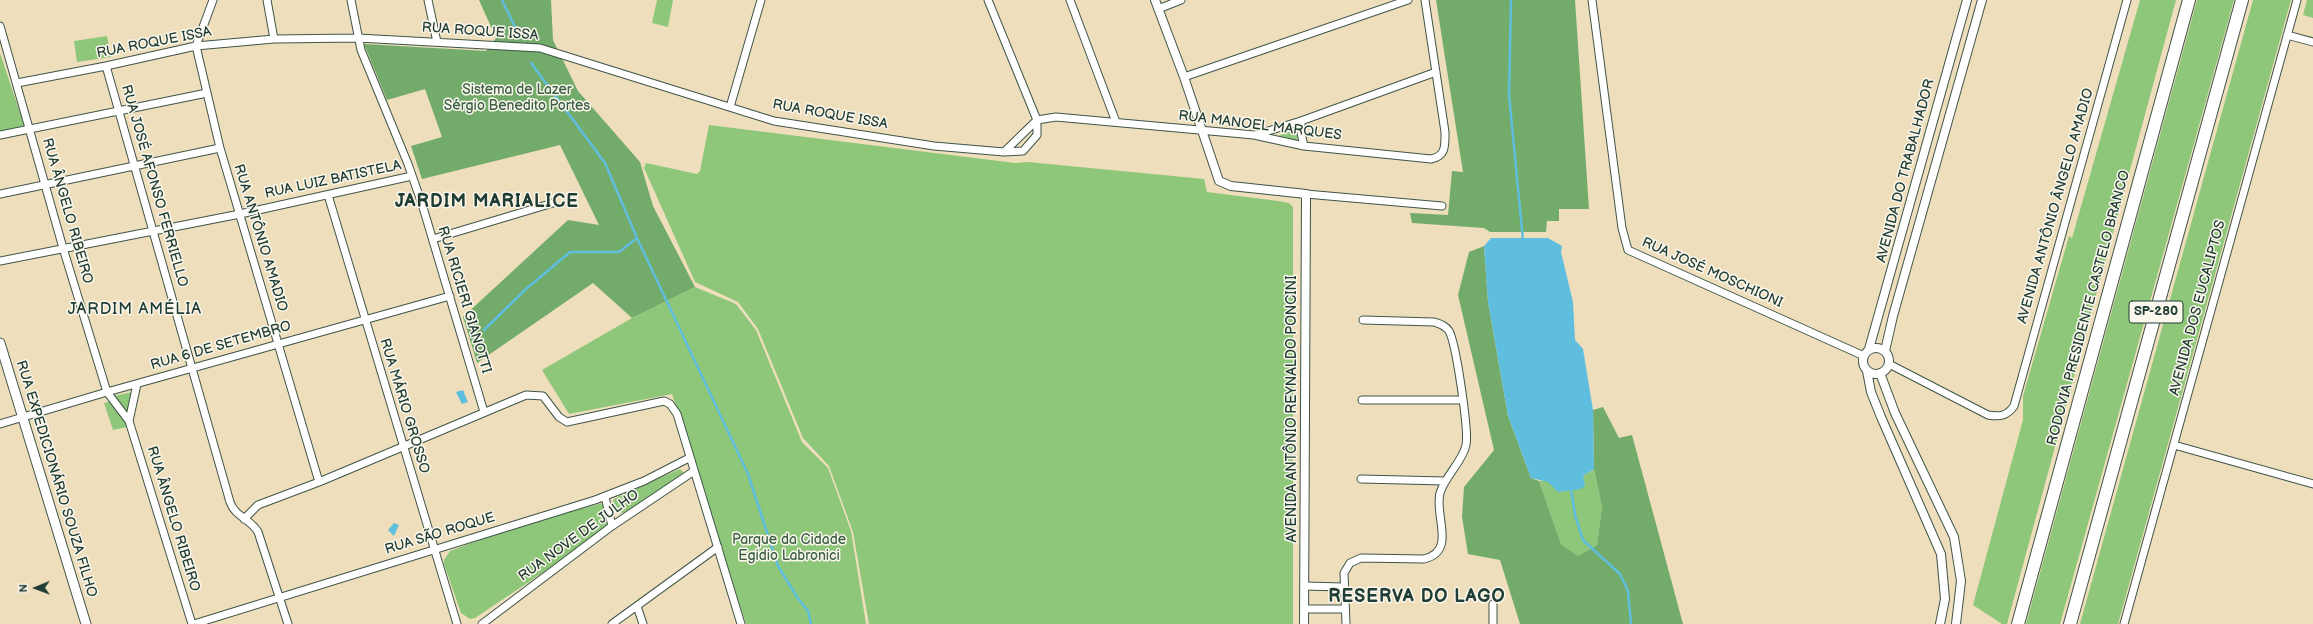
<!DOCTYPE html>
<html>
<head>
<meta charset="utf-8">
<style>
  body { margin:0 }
  #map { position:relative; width:2313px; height:624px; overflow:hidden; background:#eedebc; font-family:"Balsamiq Sans",sans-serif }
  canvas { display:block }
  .north { position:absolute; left:16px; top:568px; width:40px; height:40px; -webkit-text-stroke:3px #fbf7ec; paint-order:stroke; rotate:269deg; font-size:11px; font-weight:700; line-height:16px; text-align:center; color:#1f3d34 }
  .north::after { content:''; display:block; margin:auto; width:14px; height:18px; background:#1f3d34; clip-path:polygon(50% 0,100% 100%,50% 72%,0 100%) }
</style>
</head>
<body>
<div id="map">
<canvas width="2313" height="624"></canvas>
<div class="north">N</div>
</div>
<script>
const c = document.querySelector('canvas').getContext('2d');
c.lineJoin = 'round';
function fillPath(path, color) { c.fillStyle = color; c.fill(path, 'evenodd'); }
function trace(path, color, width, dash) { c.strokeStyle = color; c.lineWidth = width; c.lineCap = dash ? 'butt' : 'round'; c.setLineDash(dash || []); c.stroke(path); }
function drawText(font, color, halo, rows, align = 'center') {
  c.font = font + ' "Balsamiq Sans",sans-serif'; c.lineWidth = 3; c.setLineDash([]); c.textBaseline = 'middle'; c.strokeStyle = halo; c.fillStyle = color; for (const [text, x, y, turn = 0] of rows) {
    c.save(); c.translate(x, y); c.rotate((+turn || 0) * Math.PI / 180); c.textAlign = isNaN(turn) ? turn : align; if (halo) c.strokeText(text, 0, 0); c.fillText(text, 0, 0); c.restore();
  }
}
const green = new Path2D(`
  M657,0H673L668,27L652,23Z
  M2140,0H2176L2007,624H2002L1973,605L2023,420V396L2069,236L2072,238Z
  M2197,0H2234L2060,624H2026Z
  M2253,0H2291L2118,624H2080Z
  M2307,0H2313V18L2303,15Z
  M107,36L111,57L77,62L74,41Z
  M0,53L24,125L22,128L0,134Z
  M709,125L1015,163L1028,162L1204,179L1207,192L1278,201L1289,203L1293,207V624H869L853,532L829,466L803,438L758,329L738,302L695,282L644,168L646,163L697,174L700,171Z
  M1297,129V142L1272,138Z
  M695,287L736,304L756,330L802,442L828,468L851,531L866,624H746L672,394L569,414L542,370L632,318Z
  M132,392L128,415L114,396Z
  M112,401L125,420L127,427L113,430L104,403Z
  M680,469L685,474L623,513L615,511L613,500L619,496Z
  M1594,469L1602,507L1597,545L1578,556L1561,544L1539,481L1583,476Z
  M603,503L607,525L569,555L475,618L470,619L461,613L444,564V560L450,551L525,523Z`);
const forest = new Path2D(`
  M479,0H551L553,40L578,91L640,162L653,206L695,287L632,318L593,283L477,363L463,317L568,220L599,225L560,145L422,179L411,146L442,137L425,89L387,100L364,44L486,51L496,38Z
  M1436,0H1575L1589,209H1559V221H1547L1546,232H1490L1484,228L1412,223L1410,213L1448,215L1452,171L1463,172Z
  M1484,246L1488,302L1508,416L1531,478L1539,481L1561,544L1578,556L1597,545L1602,507L1594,469L1593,410L1603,407L1619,438L1632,435L1683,624H1520L1500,560L1468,554L1462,517L1464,487L1494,450L1458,295L1469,252Z`);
const water = new Path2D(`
  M1491,238H1548L1562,246L1561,252L1573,302L1575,340L1583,349L1593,410L1594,469L1583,476L1585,486L1581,489L1558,492L1548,482L1531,478L1508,416L1488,302L1484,246Z
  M463,390L468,402L462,404L456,392Z
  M394,523L399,525L394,536L388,530Z`);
const stream = new Path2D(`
  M502,0L519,35
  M1511,0L1509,95L1523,240
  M531,63L605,163L637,238L748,474L778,566L797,597L808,611L811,624
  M484,330L526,289L570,252H619L637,238
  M1571,489L1575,515L1583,540L1620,574L1628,591L1631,624`);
const minor = new Path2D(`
  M213,0L196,46L220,148L319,482
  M267,0L274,39
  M351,0L361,50L408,164L422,204L484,412
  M428,0L437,42
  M988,0L1037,120V135L1023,151L1004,152L1037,120
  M1070,0L1116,122
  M1592,0L1622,228L1628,250L1864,356
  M1158,9L1181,0
  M0,26L63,248L107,392L129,421L192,624
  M2287,35L2313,42
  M106,66L230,502C235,517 251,519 258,532L288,624
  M1184,77L1408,0
  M17,83L106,66L196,46L274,39L358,38L540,48L774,121L934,146L1004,152
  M730,107L761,0
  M1037,120L1056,117L1254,135L1304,146L1431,159C1446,156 1445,146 1445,132L1425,0
  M1301,121V133L1304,146
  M0,135L207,93
  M1255,135L1301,121L1436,72
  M0,194L220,148
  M1306,194L1442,206
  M328,195L457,624
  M433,239L553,203
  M0,261L240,214L412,176
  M1889,364L1988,415C2000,417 2007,416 2014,406L2127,0
  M1362,400H1462
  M129,421L137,384
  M0,424L107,392L450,296
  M2174,445L2313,484
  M1361,479L1445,481
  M605,497L612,526
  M244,519L258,505L319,482L526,395L543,396L559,417L567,422L664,401L670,404L677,414L741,624
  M1304,586L1344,587
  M1493,604V624
  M637,606L643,624
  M1304,609H1344
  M194,624L595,500L644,481L689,458
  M482,624L612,526L694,471
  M612,624L718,547
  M1346,624L1344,573L1350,563L1361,558L1424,559C1457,551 1434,516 1440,493C1445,476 1463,461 1466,445C1469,431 1456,343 1449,331C1445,325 1440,324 1434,322L1363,320
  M2124,624L2297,0`);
const tertiary = new Path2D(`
  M1155,0L1184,77L1219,181L1231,186L1306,194L1304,624
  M1863 361a13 13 0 1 1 26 0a13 13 0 1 1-26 0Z
  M1869,349L1967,0
  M1885,351L1893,316L1982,0
  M1867,371L1871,392L1881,417L1941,554L1945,599L1940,624
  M1880,373L1895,413L1954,537L1961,581L1956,624`);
const secondary = new Path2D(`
  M0,343L86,624`);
const motorway = new Path2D(`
  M2018,624L2189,0
  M2070,624L2242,0`);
const shields = [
  [2156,312,54]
];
const shieldNames = [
  ["SP-280",2156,312]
];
const streetNames = [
  ["RUA ROQUE ISSA",480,32,4],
  ["RUA ROQUE ISSA",154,43,-11],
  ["RUA ROQUE ISSA",830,115,10],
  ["RUA MANOEL MARQUES",1260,126,7],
  ["AVENIDA DO TRABALHADOR",1906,171,-75],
  ["RUA LUIZ BATISTELA",333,180,-12],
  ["RUA JOSÉ AFONSO FERRIELLO",154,186,74],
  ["AVENIDA ANTÔNIO ÂNGELO AMADIO",2056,206,-74],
  ["RUA ÂNGELO RIBEIRO",67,211,74],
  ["RUA ANTÔNIO AMADIO",260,238,73],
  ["RUA JOSÉ MOSCHIONI",1712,273,24],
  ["RUA RICIERI GIANOTTI",464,300,73],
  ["RODOVIA PRESIDENTE CASTELO BRANCO",2089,308,-75],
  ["AVENIDA DOS EUCALIPTOS",2198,308,-75],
  ["RUA 6 DE SETEMBRO",221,346,-16],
  ["RUA MÁRIO GROSSO",404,406,73],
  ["AVENIDA ANTÔNIO REYNALDO PONCINI",1292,409,-90],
  ["RUA EXPEDICIONÁRIO SOUZA FILHO",56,479,73],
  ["RUA ÂNGELO RIBEIRO",173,519,73],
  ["RUA SÃO ROQUE",440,534,-17],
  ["RUA NOVE DE JULHO",579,536,-36]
];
const parkNames = [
  ["Sistema de Lazer",517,90],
  ["Sérgio Benedito Portes",517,106],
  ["Parque da Cidade",789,540],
  ["Egidio Labronici",789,556]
];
const quarterNames = [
  ["JARDIM AMÉLIA",135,310]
];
const districtNames = [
  ["JARDIM MARIALICE",487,202],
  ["RESERVA DO LAGO",1417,597]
];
fillPath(green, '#8fc77a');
fillPath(forest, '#73ac6a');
fillPath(water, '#5fbede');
trace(stream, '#5fbede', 2.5);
trace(minor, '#3e5548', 9);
trace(tertiary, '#3e5548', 10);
trace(secondary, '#3e5548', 11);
trace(motorway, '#3e5548', 14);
trace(minor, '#fff', 7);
trace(tertiary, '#fff', 8);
trace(secondary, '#fff', 9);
trace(motorway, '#fff', 12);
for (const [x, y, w] of shields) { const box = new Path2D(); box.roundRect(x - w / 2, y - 11, w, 22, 3); c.fillStyle = '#fbf7ec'; c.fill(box); trace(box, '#1f3d34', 1); }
drawText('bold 13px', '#1f3d34', null, shieldNames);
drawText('14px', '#1f3d34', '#fbf7ec', streetNames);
drawText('14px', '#3b6046', '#fbf7ec', parkNames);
c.letterSpacing = '1px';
drawText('16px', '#1f3d34', '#fbf7ec', quarterNames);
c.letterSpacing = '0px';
c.letterSpacing = '1px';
drawText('bold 18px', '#1f3d34', '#fbf7ec', districtNames);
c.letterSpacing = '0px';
</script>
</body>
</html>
